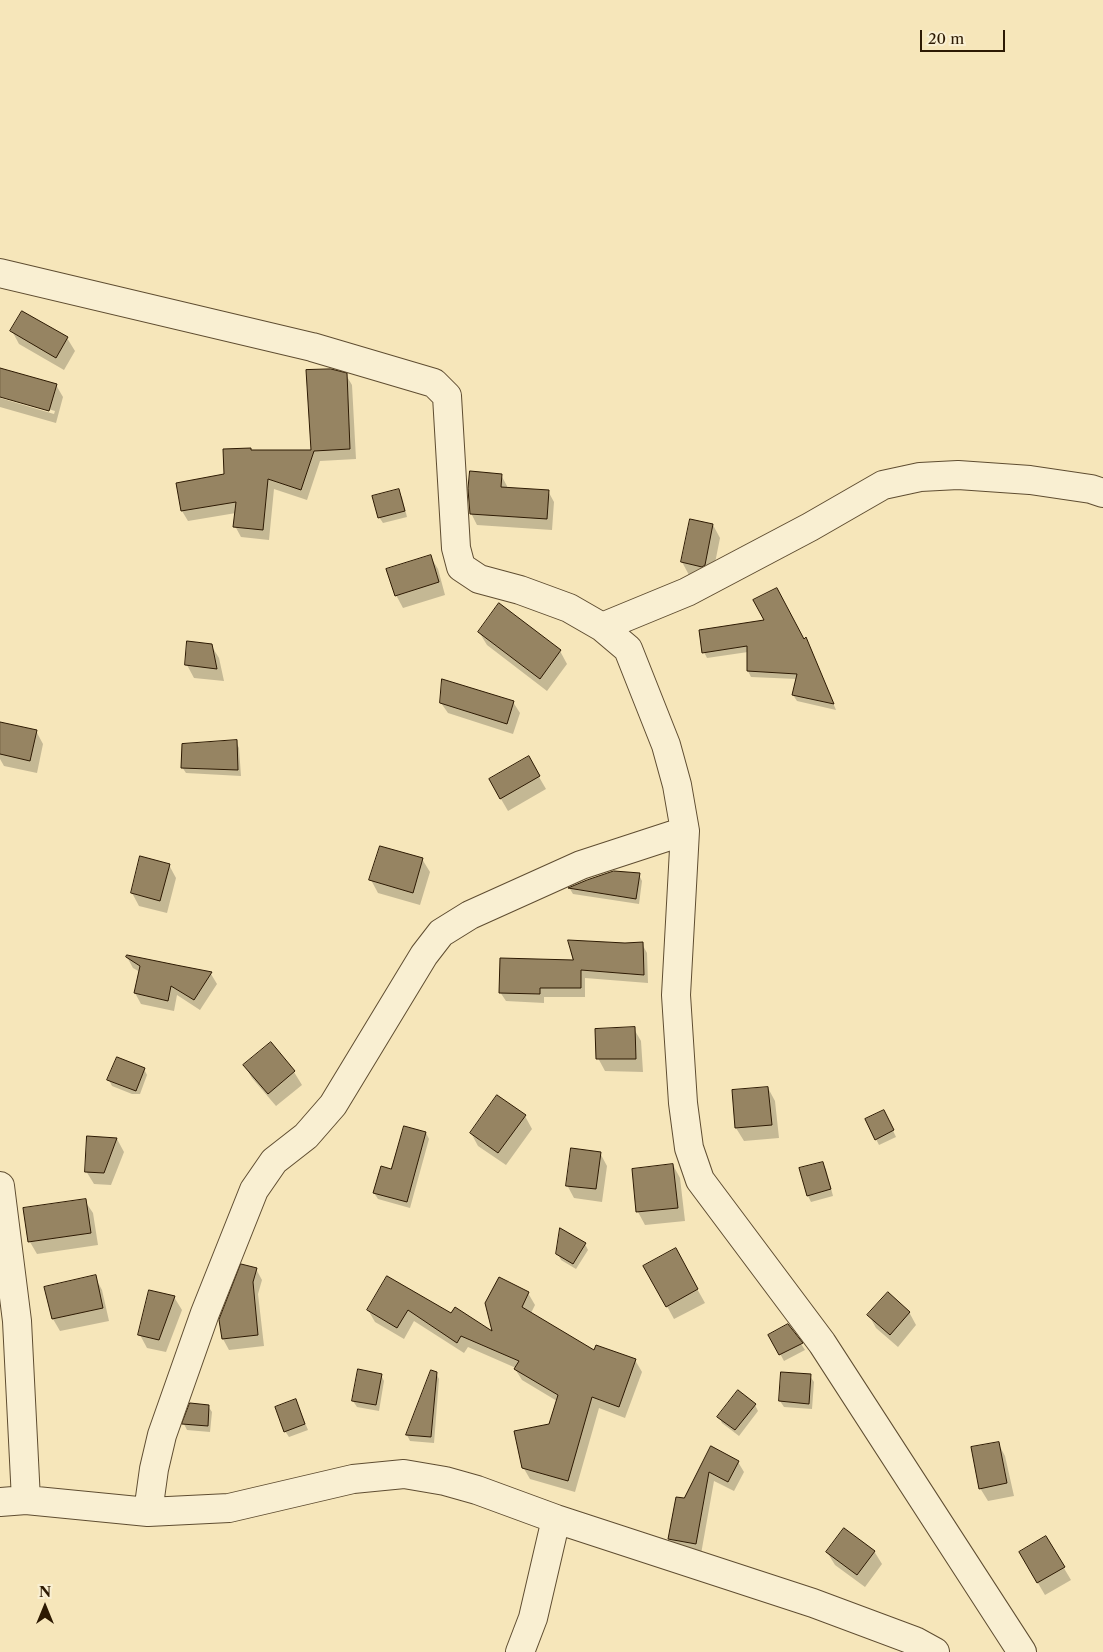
<!DOCTYPE html>
<html>
<head>
<meta charset="utf-8">
<style>
  body { margin:0 }
  #map { position:relative; width:1103px; height:1652px; overflow:hidden; background:#f6e6ba; font-family:"Libre Caslon Text",serif }
  canvas { display:block }
  .north { position:absolute; left:20px; top:1582px; width:50px; height:50px; -webkit-text-stroke:4px #f9efd2; paint-order:stroke; rotate:0deg; font-size:14px; font-weight:700; line-height:20px; text-align:center; color:#2d1a03 }
  .north::after { content:''; display:block; margin:auto; width:18px; height:22px; background:#2d1a03; clip-path:polygon(50% 0,100% 100%,50% 72%,0 100%) }
  .scale { position:absolute; left:920px; top:30px; width:85px; height:22px; box-sizing:border-box; border:2px solid #2d1a03; border-top:0; padding-left:6px; font-size:15px; line-height:18px; white-space:nowrap; color:#2d1a03; -webkit-text-stroke:4px #f9efd2; paint-order:stroke }
</style>
</head>
<body>
<div id="map">
<canvas width="1103" height="1652"></canvas>
<div class="north">N</div>
<div class="scale">20 m</div>
</div>
<script>
const c = document.querySelector('canvas').getContext('2d');
c.lineJoin = 'round';
function fillPath(path, color) { c.fillStyle = color; c.fill(path, 'evenodd'); }
function trace(path, color, width, dash) { c.strokeStyle = color; c.lineWidth = width; c.lineCap = dash ? 'butt' : 'round'; c.setLineDash(dash || []); c.stroke(path); }
const shadow = new Path2D(`
  M22,312L67,338L75,351L64,370L19,344L12,331Z
  M0,369L56,385L63,397L56,423L0,407ZM0,396L55,411L54,414L0,398Z
  M346,375L352,385L356,459L320,461L307,500L274,489L269,540L241,537L235,526L236,513L188,521L182,511L178,484L225,476L251,449L252,451H312Z
  M501,475L507,486V489L548,491L554,502L552,530L477,525L471,513Z
  M398,491L402,497L407,517L383,523L379,517Z
  M713,525L720,538L712,578L709,579L689,575L682,562Z
  M430,556L438,569L445,595L403,608L396,595Z
  M700,631L803,641L809,645L836,710L797,701L793,695L797,679L751,677L748,671V652L707,658L704,652Z
  M479,632L560,651L567,664L547,691L487,645Z
  M211,645L219,658L224,681L194,678L187,665Z
  M513,702L520,713L513,734L448,713L441,703Z
  M36,731L43,744L37,773L4,766L0,759V738Z
  M236,742L239,748L241,776L186,773L182,767Z
  M528,758L546,789L508,811L490,780Z
  M422,859L430,872L420,905L378,893L371,880Z
  M169,865L176,878L167,913L139,906L132,893Z
  M639,875L642,881L639,904L573,894L570,889L587,881Z
  M642,944L647,953L648,983L585,978V997H544V1003L506,1001L500,992L574,962Z
  M127,957L211,974L217,984L200,1010L177,995L174,1011L141,1004L135,993L140,972L133,968Z
  M634,1029L641,1041L643,1072L605,1071L598,1058Z
  M271,1044L294,1072L302,1085L276,1106L252,1078L245,1066Z
  M144,1069L147,1075L140,1094H132L112,1086L109,1080Z
  M768,1088L775,1101L779,1138L744,1141L736,1128L733,1091Z
  M525,1116L532,1129L506,1165L478,1146L471,1133Z
  M887,1118L896,1137L879,1145L876,1139Z
  M426,1133L429,1139L410,1208L378,1199L374,1193Z
  M117,1139L124,1152L111,1185L94,1184L86,1171Z
  M600,1153L607,1166L602,1202L574,1198L567,1185Z
  M822,1163L826,1169L833,1196L811,1202L808,1196Z
  M673,1165L680,1178L685,1221L645,1225L638,1212L633,1170Z
  M85,1201L93,1213L98,1245L37,1254L30,1242Z
  M585,1244L588,1250L576,1269L561,1260L558,1254Z
  M682,1262L705,1303L674,1319L645,1266Z
  M256,1269L262,1280L258,1294L264,1346L229,1350L223,1339Z
  M95,1277L102,1290L109,1321L60,1331L53,1319Z
  M388,1278L452,1315L494,1334L528,1293L535,1305L531,1313L595,1352L635,1360L642,1372L625,1418L599,1408L575,1492L530,1479L523,1467L550,1425L557,1401L522,1380L515,1369L516,1368L468,1347L464,1353L414,1321L404,1339L375,1322L368,1310Z
  M174,1297L182,1310L166,1352L147,1348L140,1335Z
  M909,1312L916,1325L898,1347L876,1328L869,1315Z
  M770,1335L801,1344L805,1350L784,1361Z
  M436,1373L439,1379L434,1443L410,1441L407,1435Z
  M381,1375L384,1381L379,1411L357,1407L353,1401Z
  M810,1376L814,1382L812,1409L784,1407L780,1401Z
  M296,1401L308,1430L289,1437L285,1431Z
  M191,1405L208,1406L212,1412L210,1432L187,1430L184,1424Z
  M755,1405L758,1411L739,1436L722,1423L719,1417Z
  M998,1443L1005,1456L1014,1496L988,1501L980,1488Z
  M711,1448L738,1462L744,1472L734,1491L714,1481L701,1554L675,1549L669,1539L684,1499Z
  M1046,1538L1071,1580L1045,1595L1020,1553Z
  M874,1551L882,1564L865,1587L835,1565L827,1552Z`);
const building = new Path2D(`
  M22,311L68,337L56,358L10,331Z
  M0,368L57,384L49,411L0,397Z
  M331,369L347,373L350,449L314,451L301,490L268,479L263,530L233,527L236,502L181,511L176,483L224,474L223,449L251,448V450H311L306,370Z
  M470,471L502,474L501,487L549,490L547,519L470,514L468,489Z
  M399,489L405,511L378,518L372,496Z
  M690,519L713,524L705,565L702,567L681,562Z
  M431,555L439,582L395,596L386,569Z
  M777,588L804,639L806,637L834,704L792,695L797,674L747,671V646L702,653L699,630L764,620L753,600Z
  M499,603L561,650L540,679L478,632Z
  M187,641L212,644L217,669L185,665Z
  M442,679L514,701L507,724L440,703Z
  M0,722L37,730L30,761L0,754Z
  M237,740L238,770L181,768L182,744Z
  M529,756L540,776L500,799L489,779Z
  M380,846L423,858L413,893L369,880Z
  M140,856L170,864L160,901L131,893Z
  M614,871L640,873L636,899L568,888L587,880Z
  M568,940L625,943L643,942L644,975L581,970V988H540V994L499,993L500,958L573,960Z
  M127,955L176,965L212,972L194,1000L171,986L168,1001L134,993L140,966L126,957Z
  M635,1027L636,1059H596L595,1029Z
  M271,1042L295,1071L268,1094L243,1065Z
  M117,1057L145,1068L136,1091L107,1080Z
  M768,1087L772,1125L735,1128L732,1090Z
  M497,1095L526,1115L498,1153L470,1133Z
  M884,1110L894,1130L875,1140L865,1119Z
  M404,1126L426,1132L407,1202L373,1193L381,1166L391,1169Z
  M87,1136L117,1138L104,1173L85,1172Z
  M571,1148L601,1152L596,1189L566,1186Z
  M823,1162L831,1189L807,1196L799,1168Z
  M673,1164L678,1208L636,1212L632,1169Z
  M86,1199L91,1233L28,1242L23,1208Z
  M560,1228L586,1243L573,1264L556,1254Z
  M676,1248L698,1289L666,1307L643,1266Z
  M241,1264L257,1268L253,1282L258,1335L222,1339L219,1320Z
  M96,1275L103,1308L52,1319L44,1287Z
  M387,1276L451,1313L455,1307L492,1331L485,1303L499,1277L529,1292L522,1307L594,1350L596,1345L636,1359L619,1407L592,1397L568,1481L522,1468L514,1431L549,1424L558,1395L514,1369L519,1361L461,1336L457,1343L408,1310L397,1328L367,1310Z
  M149,1290L175,1296L159,1340L138,1335Z
  M888,1292L910,1312L890,1335L867,1315Z
  M788,1324L803,1343L779,1355L768,1335Z
  M358,1369L382,1374L376,1405L352,1401Z
  M431,1370L437,1372L431,1437L406,1435Z
  M781,1372L811,1374L809,1404L779,1401Z
  M738,1390L756,1404L735,1430L717,1417Z
  M296,1399L305,1424L284,1432L275,1407Z
  M190,1403L209,1405L208,1426L182,1424Z
  M999,1442L1007,1483L979,1489L971,1447Z
  M711,1446L739,1461L728,1482L709,1472L696,1544L668,1539L676,1497L684,1498Z
  M844,1528L875,1551L857,1575L826,1552Z
  M1046,1536L1065,1567L1037,1583L1019,1552Z`);
const minor = new Path2D(`
  M0,273L312,347L434,383L447,396L456,548L461,567L479,579L520,590L569,608L602,627L628,649L666,745L677,785L685,831L676,995L683,1103L689,1148L700,1180L822,1343L1022,1652
  M602,627L687,592L810,527L883,485L920,477L958,475L1030,480L1091,489L1103,493
  M0,1186L17,1321L26,1500
  M0,1502L26,1500L148,1512L229,1508L353,1479L404,1474L445,1481L477,1490L556,1519L813,1603L915,1641L935,1652
  M148,1512L154,1469L162,1435L205,1313L254,1190L274,1161L306,1136L333,1105L424,955L441,933L470,915L581,865L685,831
  M520,1652L533,1618L556,1519`);
fillPath(shadow, '#0003');
fillPath(building, '#968462');
trace(building, '#2d1a03', 1);
trace(minor, '#5f4d31', 30);
trace(minor, '#f9efd2', 28);
</script>
</body>
</html>
